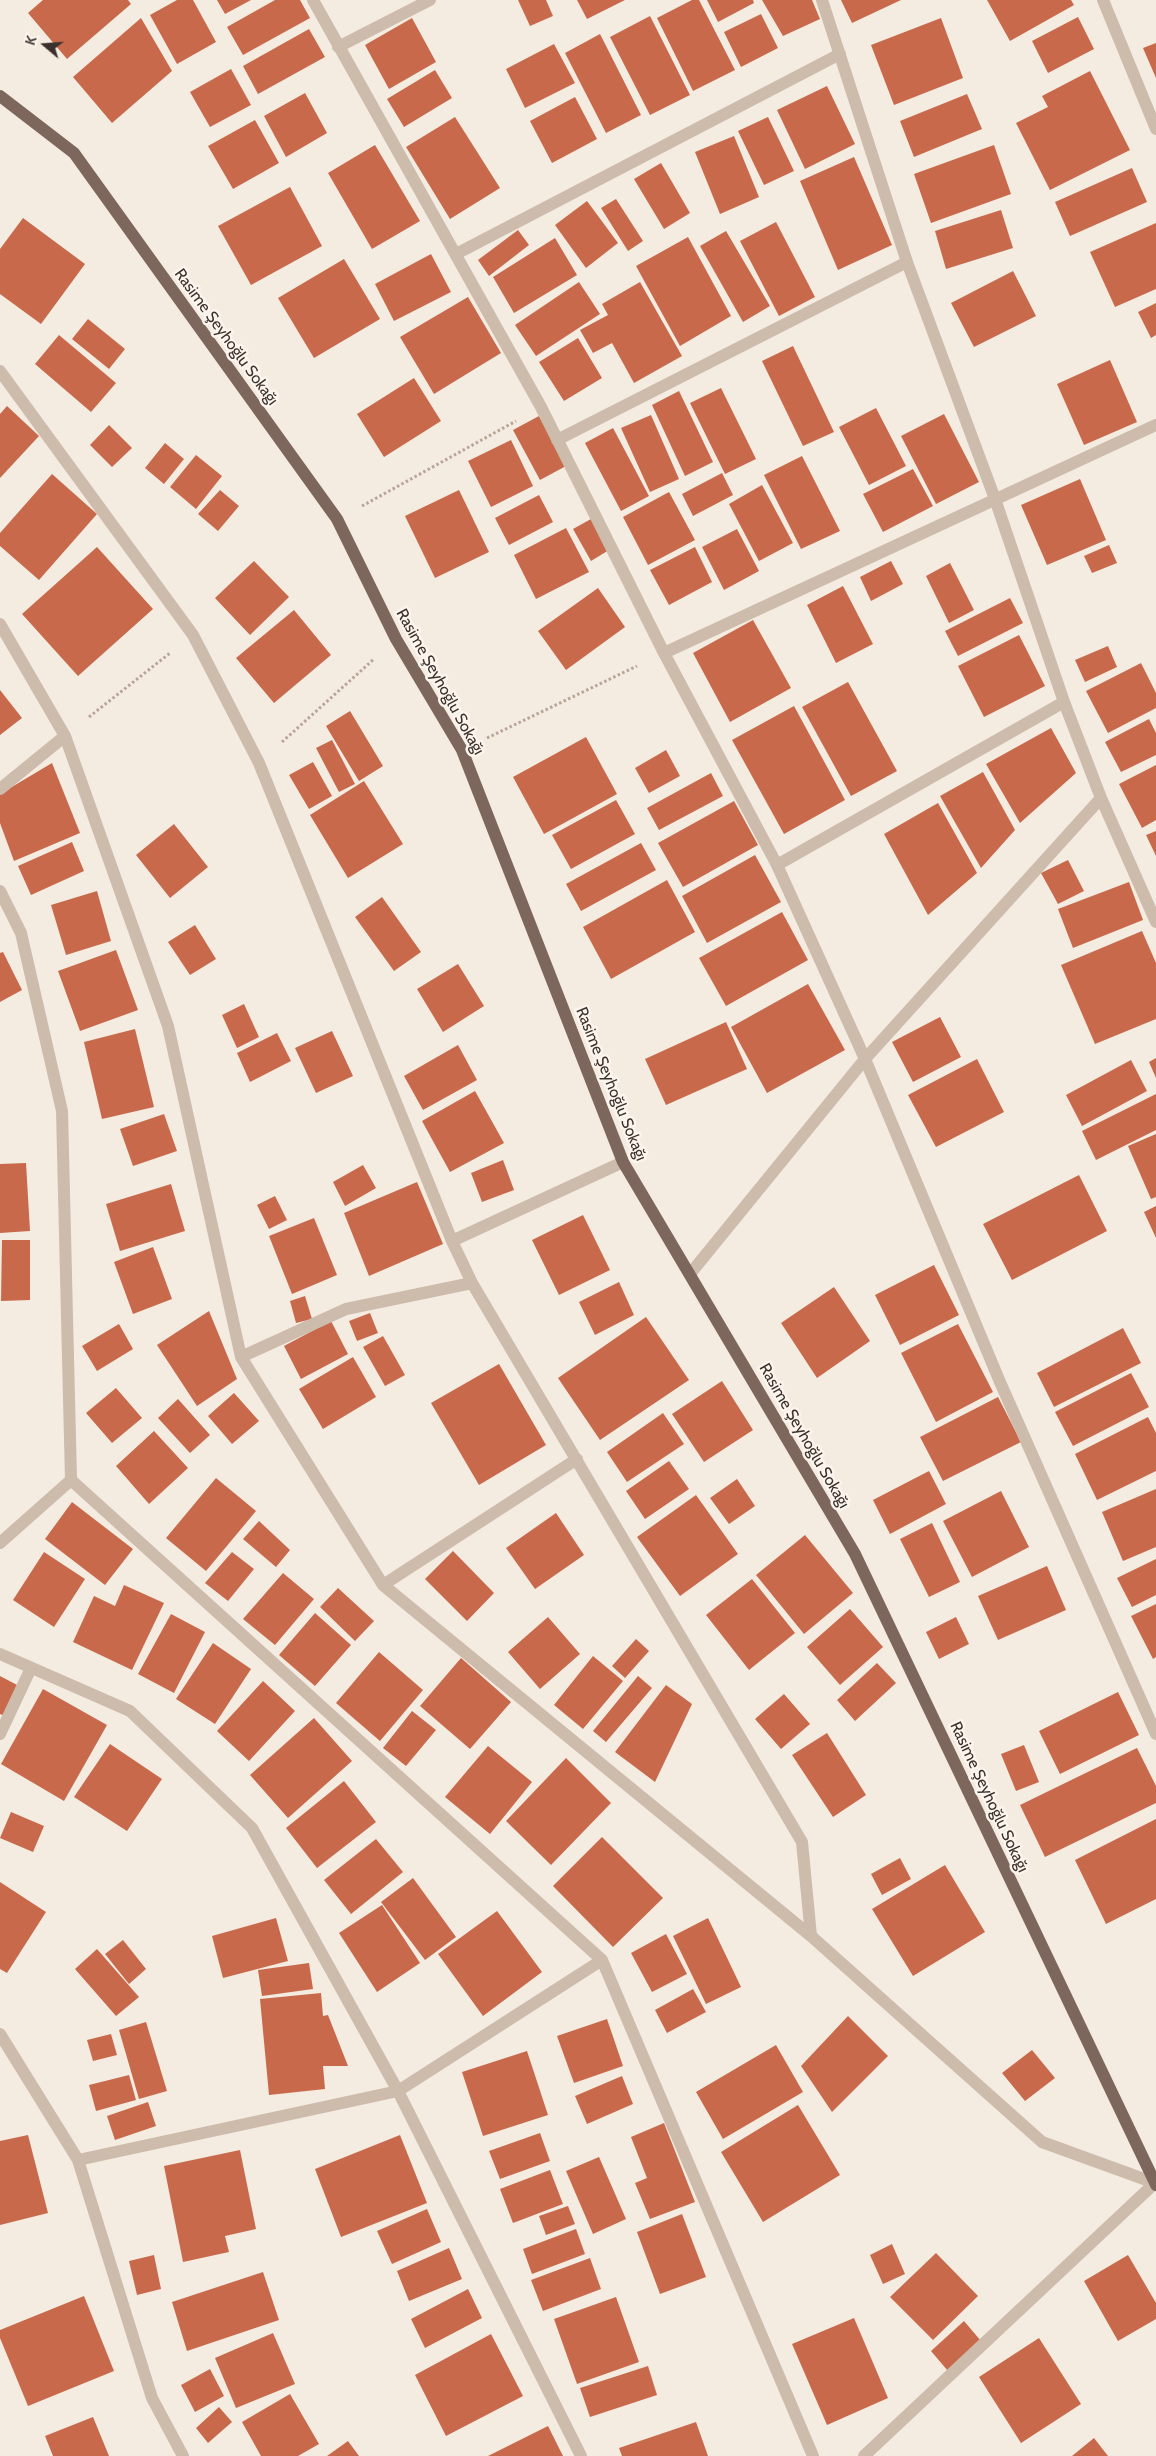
<!DOCTYPE html>
<html>
<head>
<meta charset="utf-8">
<style>
  body { margin:0 }
  #map { position:relative; width:1156px; height:2456px; overflow:hidden; background:#f4ebe1; font-family:Cabin,sans-serif }
  canvas { display:block }
  .north { position:absolute; left:20px; top:20px; width:50px; height:50px; -webkit-text-stroke:4px #fbf5ee; paint-order:stroke; rotate:288deg; font-size:14px; font-weight:700; line-height:20px; text-align:center; color:#3b302b }
  .north::after { content:''; display:block; margin:auto; width:18px; height:22px; background:#3b302b; clip-path:polygon(50% 0,100% 100%,50% 72%,0 100%) }
</style>
</head>
<body>
<div id="map">
<canvas width="1156" height="2456"></canvas>
<div class="north">K</div>
</div>
<script>
const c = document.querySelector('canvas').getContext('2d');
c.lineJoin = 'round';
function fillPath(path, color) { c.fillStyle = color; c.fill(path, 'evenodd'); }
function trace(path, color, width, dash) { c.strokeStyle = color; c.lineWidth = width; c.lineCap = dash ? 'butt' : 'round'; c.setLineDash(dash || []); c.stroke(path); }
function drawText(font, color, halo, rows, align = 'center') {
  c.font = font + ' Cabin,sans-serif'; c.lineWidth = 5; c.setLineDash([]); c.textBaseline = 'middle'; c.strokeStyle = halo; c.fillStyle = color; for (const [text, x, y, turn = 0] of rows) {
    c.save(); c.translate(x, y); c.rotate((+turn || 0) * Math.PI / 180); c.textAlign = isNaN(turn) ? turn : align; if (halo) c.strokeText(text, 0, 0); c.fillText(text, 0, 0); c.restore();
  }
}
const building = new Path2D(`
  M43,0H128L131,4L67,59L28,13Z
  M177,0H193L216,42L177,64L150,15Z
  M217,0H251L225,14Z
  M275,0H300L310,18L243,55L227,27Z
  M518,0H546L553,16L530,26Z
  M577,0H625L587,19Z
  M692,0H699L735,70L693,91L657,18Z
  M707,0H753L754,3L718,22Z
  M762,0H812L820,19L783,36Z
  M841,0H901L852,23Z
  M987,0H1071L1074,5L1010,41Z
  M761,14L778,48L741,67L724,32Z
  M650,16L690,95L650,115L610,37Z
  M1078,17L1094,49L1048,73L1032,41Z
  M141,18L172,71L112,123L73,77Z
  M412,18L436,62L389,89L365,45Z
  M941,18L963,78L894,105L871,45Z
  M309,29L325,57L258,94L243,66Z
  M600,34L641,115L606,133L565,53Z
  M1156,43V78L1143,48Z
  M554,44L575,83L525,108L506,69Z
  M231,69L251,105L210,127L190,92Z
  M435,70L452,98L404,127L387,99Z
  M1090,71L1130,150L1050,190L1016,123L1048,107L1042,96Z
  M827,86L855,144L805,169L777,110Z
  M305,93L327,133L286,157L264,116Z
  M967,94L982,129L914,157L900,121Z
  M575,97L597,139L552,163L530,121Z
  M455,117L500,188L450,219L406,147Z
  M768,117L794,171L764,185L738,131Z
  M255,120L279,163L233,189L208,146Z
  M734,136L759,197L720,214L695,152Z
  M375,145L420,221L372,249L328,173Z
  M994,145L1011,194L931,223L914,174Z
  M854,157L892,245L838,270L800,181Z
  M661,163L690,213L664,229L634,179Z
  M1132,168L1147,202L1070,236L1055,202Z
  M290,187L322,246L251,285L218,226Z
  M616,199L643,241L628,251L601,208Z
  M587,201L618,243L586,268L555,225Z
  M1001,210L1013,248L946,269L935,231Z
  M23,218L85,264L41,324L0,294V249Z
  M776,222L815,297L779,316L740,241Z
  M1156,223V289L1115,307L1090,252Z
  M518,230L529,245L489,276L478,260Z
  M726,231L770,306L743,322L700,246Z
  M688,237L731,316L680,346L636,266Z
  M555,238L577,275L514,313L493,277Z
  M431,254L451,292L394,321L375,284Z
  M344,259L380,319L314,358L278,298Z
  M1013,271L1036,316L974,347L951,303Z
  M579,282L600,314L536,356L515,325Z
  M640,282L682,356L634,383L612,343L593,353L580,330L608,315L602,304Z
  M468,297L501,353L434,394L400,337Z
  M1156,303V335L1151,338L1138,312Z
  M88,319L125,349L109,369L72,339Z
  M59,335L116,383L91,412L35,364Z
  M578,338L602,378L564,401L539,362Z
  M793,346L834,432L803,446L762,361Z
  M1110,360L1137,422L1084,445L1057,384Z
  M414,378L441,421L384,457L357,414Z
  M721,388L756,459L725,474L690,403Z
  M679,391L713,462L685,476L652,405Z
  M7,406L39,436L0,478V414Z
  M876,408L906,466L869,485L839,427Z
  M944,414L979,482L936,504L901,436Z
  M651,415L679,479L650,492L621,428Z
  M539,416L566,466L540,480L513,430Z
  M109,425L132,448L112,467L90,445Z
  M613,428L649,496L621,511L585,443Z
  M511,440L533,486L491,507L468,461Z
  M165,443L184,459L164,484L145,468Z
  M196,455L222,476L196,509L170,487Z
  M802,456L840,531L801,549L764,475Z
  M913,469L933,506L883,532L863,494Z
  M722,473L733,495L693,516L682,494Z
  M52,474L97,514L39,580L0,546V533Z
  M1080,479L1106,540L1047,565L1021,505Z
  M762,485L793,543L759,561L729,504Z
  M220,490L239,506L218,531L198,514Z
  M459,490L489,552L435,578L405,516Z
  M669,492L695,540L648,565L623,517Z
  M539,495L553,522L509,545L495,518Z
  M591,519L609,550L591,561L573,529Z
  M566,528L589,572L536,599L514,555Z
  M737,529L759,571L724,590L702,547Z
  M1109,545L1117,563L1092,573L1084,556Z
  M97,547L153,609L78,676L22,614Z
  M695,547L712,582L669,605L650,570Z
  M254,561L289,597L250,635L215,598Z
  M891,561L903,584L871,601L860,577Z
  M950,563L974,610L949,623L926,576Z
  M843,586L873,644L836,663L807,605Z
  M598,588L625,627L566,670L538,631Z
  M1010,598L1023,623L958,656L945,631Z
  M294,610L331,655L274,703L236,658Z
  M753,620L791,688L730,722L693,653Z
  M1019,635L1045,686L984,717L958,666Z
  M1108,646L1117,667L1085,682L1075,660Z
  M1141,663L1156,693V708L1108,733L1086,691Z
  M848,682L897,771L851,796L802,707Z
  M0,690L22,718L0,735Z
  M794,706L845,800L784,834L732,740Z
  M350,711L383,766L359,781L326,726Z
  M1149,719L1156,733V755L1121,772L1105,742Z
  M1051,728L1076,773L1020,823L986,764Z
  M586,737L617,794L544,834L513,777Z
  M332,740L355,784L339,792L316,748Z
  M666,750L680,776L649,793L635,768Z
  M313,762L332,796L309,809L289,775Z
  M52,763L80,833L14,861L0,823V794Z
  M1156,765V820L1142,828L1119,784Z
  M983,772L1015,830L981,868L940,796Z
  M711,773L723,796L659,830L647,808Z
  M364,781L403,844L348,878L310,815Z
  M616,800L635,834L571,869L552,835Z
  M734,801L758,845L683,887L658,843Z
  M938,803L977,873L928,915L884,834Z
  M174,824L208,867L170,898L136,855Z
  M1156,831V856L1146,835Z
  M72,842L84,871L31,895L18,866Z
  M641,843L656,870L581,911L566,884Z
  M755,855L781,902L707,943L682,896Z
  M1068,860L1084,891L1058,904L1041,873Z
  M667,880L695,932L611,979L583,927Z
  M1129,882L1143,920L1073,948L1058,909Z
  M97,891L111,941L66,955L51,905Z
  M382,897L421,952L394,971L355,917Z
  M782,912L808,960L726,1006L699,958Z
  M195,925L216,959L190,975L168,942Z
  M1142,931L1156,963V1019L1095,1044L1061,965Z
  M116,950L138,1010L80,1031L58,971Z
  M3,952L22,990L0,1002V953Z
  M458,964L484,1006L443,1032L417,989Z
  M808,984L845,1050L767,1093L731,1027Z
  M244,1004L259,1037L237,1048L222,1015Z
  M940,1017L961,1057L913,1082L892,1042Z
  M726,1022L747,1069L666,1105L645,1059Z
  M135,1029L154,1107L102,1119L84,1042Z
  M332,1031L353,1076L316,1093L295,1048Z
  M277,1033L291,1061L250,1082L237,1053Z
  M458,1045L477,1080L423,1110L404,1076Z
  M1156,1058V1078L1149,1062Z
  M977,1059L1004,1112L936,1147L908,1095Z
  M1131,1060L1147,1091L1082,1126L1066,1095Z
  M475,1091L504,1143L450,1172L422,1121Z
  M1156,1094V1130L1096,1160L1082,1131Z
  M164,1114L177,1151L133,1166L120,1129Z
  M1156,1134V1197L1151,1199L1128,1146Z
  M503,1160L514,1190L482,1202L471,1173Z
  M26,1163L30,1231L0,1233V1164Z
  M363,1165L376,1188L345,1206L333,1182Z
  M1079,1175L1107,1231L1012,1280L983,1224Z
  M417,1182L443,1244L369,1276L344,1213Z
  M171,1184L185,1231L120,1251L106,1204Z
  M275,1196L287,1220L269,1229L257,1205Z
  M1156,1206V1238L1144,1212Z
  M583,1215L610,1270L559,1295L532,1240Z
  M314,1218L337,1275L292,1294L269,1236Z
  M2,1240H30V1300L1,1301Z
  M153,1247L172,1299L133,1314L114,1262Z
  M934,1265L959,1315L900,1345L875,1295Z
  M619,1282L634,1315L595,1335L579,1302Z
  M834,1287L870,1341L817,1378L781,1323Z
  M305,1296L312,1319L296,1323L290,1301Z
  M209,1311L237,1379L197,1406L157,1345Z
  M370,1313L378,1333L357,1341L349,1321Z
  M646,1317L689,1380L600,1440L558,1378Z
  M331,1321L348,1354L301,1379L284,1346Z
  M119,1324L133,1349L97,1371L82,1346Z
  M958,1324L993,1392L936,1422L901,1353Z
  M1123,1328L1141,1363L1054,1407L1037,1373Z
  M383,1336L405,1375L385,1386L363,1347Z
  M353,1357L376,1397L323,1429L299,1389Z
  M499,1364L546,1445L479,1485L431,1403Z
  M1131,1373L1149,1407L1073,1446L1055,1412Z
  M722,1381L753,1430L704,1462L672,1414Z
  M116,1388L142,1418L112,1443L86,1413Z
  M234,1393L259,1421L232,1444L208,1416Z
  M998,1397L1021,1442L943,1481L920,1437Z
  M178,1399L210,1435L190,1453L158,1418Z
  M663,1413L684,1444L627,1482L607,1452Z
  M1148,1417L1156,1433V1471L1097,1500L1075,1454Z
  M154,1431L188,1468L149,1504L116,1466Z
  M669,1461L689,1489L645,1519L626,1491Z
  M929,1471L946,1504L890,1534L873,1500Z
  M216,1478L256,1511L206,1571L166,1538Z
  M737,1479L755,1506L729,1524L710,1498Z
  M1156,1489V1547L1123,1561L1102,1512Z
  M1001,1491L1029,1547L972,1577L943,1521Z
  M696,1495L738,1554L680,1596L637,1537Z
  M72,1502L133,1549L105,1585L45,1539Z
  M556,1513L584,1555L535,1589L506,1548Z
  M259,1521L290,1550L276,1567L243,1539Z
  M932,1523L960,1582L929,1597L900,1539Z
  M805,1535L853,1593L804,1634L756,1575Z
  M453,1551L494,1593L467,1621L425,1579Z
  M44,1552L85,1579L54,1627L13,1600Z
  M232,1552L254,1569L228,1601L205,1583Z
  M1156,1559V1595L1132,1607L1117,1578Z
  M1047,1566L1066,1610L998,1640L978,1596Z
  M283,1573L314,1599L275,1645L243,1619Z
  M752,1579L795,1633L749,1670L706,1615Z
  M124,1585L164,1603L132,1670L73,1642L94,1596L115,1606Z
  M338,1588L374,1621L355,1641L320,1607Z
  M1156,1604V1657L1153,1659L1131,1616Z
  M850,1609L883,1647L840,1685L807,1647Z
  M315,1613L351,1645L315,1686L279,1655Z
  M171,1614L205,1632L174,1693L138,1674Z
  M548,1617L580,1654L540,1689L508,1652Z
  M956,1617L969,1644L939,1659L926,1632Z
  M636,1639L649,1651L625,1678L612,1666Z
  M213,1643L251,1669L215,1724L176,1699Z
  M379,1652L423,1690L380,1741L336,1703Z
  M593,1656L623,1681L583,1729L554,1705Z
  M461,1658L511,1702L470,1749L420,1706Z
  M877,1663L896,1683L855,1721L837,1700Z
  M0,1676L19,1686L5,1716L0,1714Z
  M638,1676L652,1688L606,1742L593,1731Z
  M263,1681L295,1711L249,1761L217,1731Z
  M666,1685L692,1704L655,1782L615,1752Z
  M43,1689L107,1725L64,1801L1,1764Z
  M1118,1692L1139,1735L1060,1774L1039,1731Z
  M784,1694L810,1724L781,1749L755,1719Z
  M412,1711L436,1730L406,1766L383,1748Z
  M314,1718L352,1761L288,1818L250,1775Z
  M827,1733L866,1795L833,1817L792,1755Z
  M110,1744L162,1779L127,1831L74,1797Z
  M1024,1745L1039,1782L1016,1791L1001,1754Z
  M488,1746L532,1782L490,1834L445,1797Z
  M1137,1748L1156,1786V1803L1045,1857L1020,1805Z
  M566,1758L611,1803L551,1865L506,1821Z
  M344,1781L376,1822L317,1868L286,1828Z
  M11,1812L44,1826L33,1852L0,1838Z
  M1156,1819V1899L1106,1924L1075,1860Z
  M602,1837L663,1898L613,1947L553,1886Z
  M376,1839L403,1872L351,1914L324,1880Z
  M900,1858L911,1879L882,1895L871,1874Z
  M945,1865L985,1932L913,1976L872,1909Z
  M413,1878L456,1937L425,1960L381,1902Z
  M0,1882L46,1912L7,1973L0,1969Z
  M382,1905L420,1963L377,1992L339,1933Z
  M497,1911L542,1972L483,2016L438,1954Z
  M276,1918L288,1961L223,1978L212,1936Z
  M708,1918L741,1987L706,2004L673,1936Z
  M666,1934L687,1974L652,1992L631,1953Z
  M123,1940L146,1969L129,1984L105,1954Z
  M97,1949L139,1997L116,2016L75,1969Z
  M309,1963L313,1989L262,1996L258,1970Z
  M693,1989L706,2012L667,2033L655,2010Z
  M321,1993L323,2016L328,2015L348,2066H323L325,2089L269,2095L260,1999Z
  M848,2016L888,2056L832,2112L801,2066Z
  M607,2019L623,2066L574,2083L557,2036Z
  M146,2022L167,2091L139,2099L119,2030Z
  M111,2034L117,2055L93,2061L87,2040Z
  M776,2045L803,2092L723,2139L696,2092Z
  M1032,2050L1055,2078L1025,2101L1002,2073Z
  M527,2051L548,2115L483,2136L462,2072Z
  M129,2075L136,2100L96,2111L89,2085Z
  M622,2076L633,2104L587,2124L575,2096Z
  M148,2102L156,2126L115,2140L107,2116Z
  M798,2105L840,2175L763,2222L721,2152Z
  M664,2123L695,2202L650,2219L635,2183L647,2178L631,2137Z
  M540,2133L550,2161L500,2179L489,2151Z
  M28,2135L48,2213L0,2225V2141Z
  M400,2135L427,2203L341,2237L315,2169Z
  M240,2150L256,2229L225,2236L229,2252L183,2262L164,2166Z
  M599,2157L626,2219L593,2234L566,2171Z
  M550,2170L563,2204L513,2223L500,2189Z
  M568,2206L575,2224L546,2235L539,2216Z
  M427,2209L441,2242L392,2264L377,2231Z
  M682,2214L706,2277L660,2294L637,2232Z
  M576,2229L585,2254L532,2274L523,2249Z
  M892,2244L905,2274L883,2284L870,2255Z
  M449,2248L462,2279L409,2301L397,2271Z
  M936,2253L978,2296L933,2340L890,2297Z
  M154,2255L161,2289L137,2295L129,2261Z
  M1128,2255L1156,2303V2319L1118,2341L1084,2281Z
  M590,2258L601,2289L543,2311L531,2280Z
  M263,2272L279,2320L187,2351L172,2302Z
  M468,2289L482,2318L425,2348L411,2319Z
  M84,2296L114,2371L28,2406L0,2338V2330Z
  M616,2297L639,2362L577,2384L554,2319Z
  M854,2318L888,2398L827,2425L792,2344Z
  M964,2321L981,2341L948,2371L931,2351Z
  M273,2333L295,2384L236,2408L215,2358Z
  M491,2334L523,2396L446,2436L415,2375Z
  M1039,2338L1081,2404L1021,2443L979,2377Z
  M648,2366L657,2395L590,2417L580,2388Z
  M210,2369L224,2396L195,2412L181,2385Z
  M290,2394L319,2444L298,2456H261L242,2422Z
  M219,2407L232,2422L208,2443L196,2428Z
  M93,2417L109,2456H53L45,2436Z
  M696,2422L708,2456H622L619,2448Z
  M548,2426L563,2456H488Z
  M1094,2438L1108,2456H1072Z
  M348,2441L359,2456H327Z`);
const path = new Path2D(`
  M362,506L516,421
  M89,717L170,653
  M487,738L637,666
  M282,742L374,659`);
const minor = new Path2D(`
  M313,0L541,407L664,653L777,865L865,1059L1000,1382L1156,1734
  M822,0L907,262L995,499L1064,702L1101,798L1156,922
  M1103,0L1156,129
  M338,47L430,0
  M456,254L840,54
  M0,371L193,635L259,763L452,1241L472,1283L802,1842L811,1936
  M557,440L907,262
  M0,624L65,736L168,1026L241,1357L383,1585L811,1936L1042,2142L1155,2183L864,2456
  M664,653L1156,425
  M0,789L65,736
  M777,865L1064,702
  M0,891L21,933L62,1111L71,1480L602,1960L813,2456
  M452,1241L623,1162
  M690,1274L865,1059L1101,798
  M241,1357L346,1309L472,1283
  M0,1543L71,1480
  M383,1585L577,1459
  M0,1654L130,1711L252,1828L398,2091L581,2456
  M0,1734L31,1668
  M0,2034L78,2160L152,2398L183,2456
  M78,2160L398,2091L602,1960`);
const major = new Path2D(`
  M0,96L74,153L337,519L396,639L462,750L623,1162L855,1554L1156,2185`);
const streetNames = [
  ["Rasime Şeyhoğlu Sokağı",226,337,54],
  ["Rasime Şeyhoğlu Sokağı",440,682,61],
  ["Rasime Şeyhoğlu Sokağı",611,1084,68],
  ["Rasime Şeyhoğlu Sokağı",804,1436,60],
  ["Rasime Şeyhoğlu Sokağı",989,1797,65]
];
fillPath(building, '#c8694b');
trace(path, '#b9a596', 3, [2.5, 2.5]);
trace(minor, '#cdbbac', 12);
trace(major, '#7d675c', 12);
drawText('16px', '#3b302b', '#fbf5ee', streetNames);
</script>
</body>
</html>
